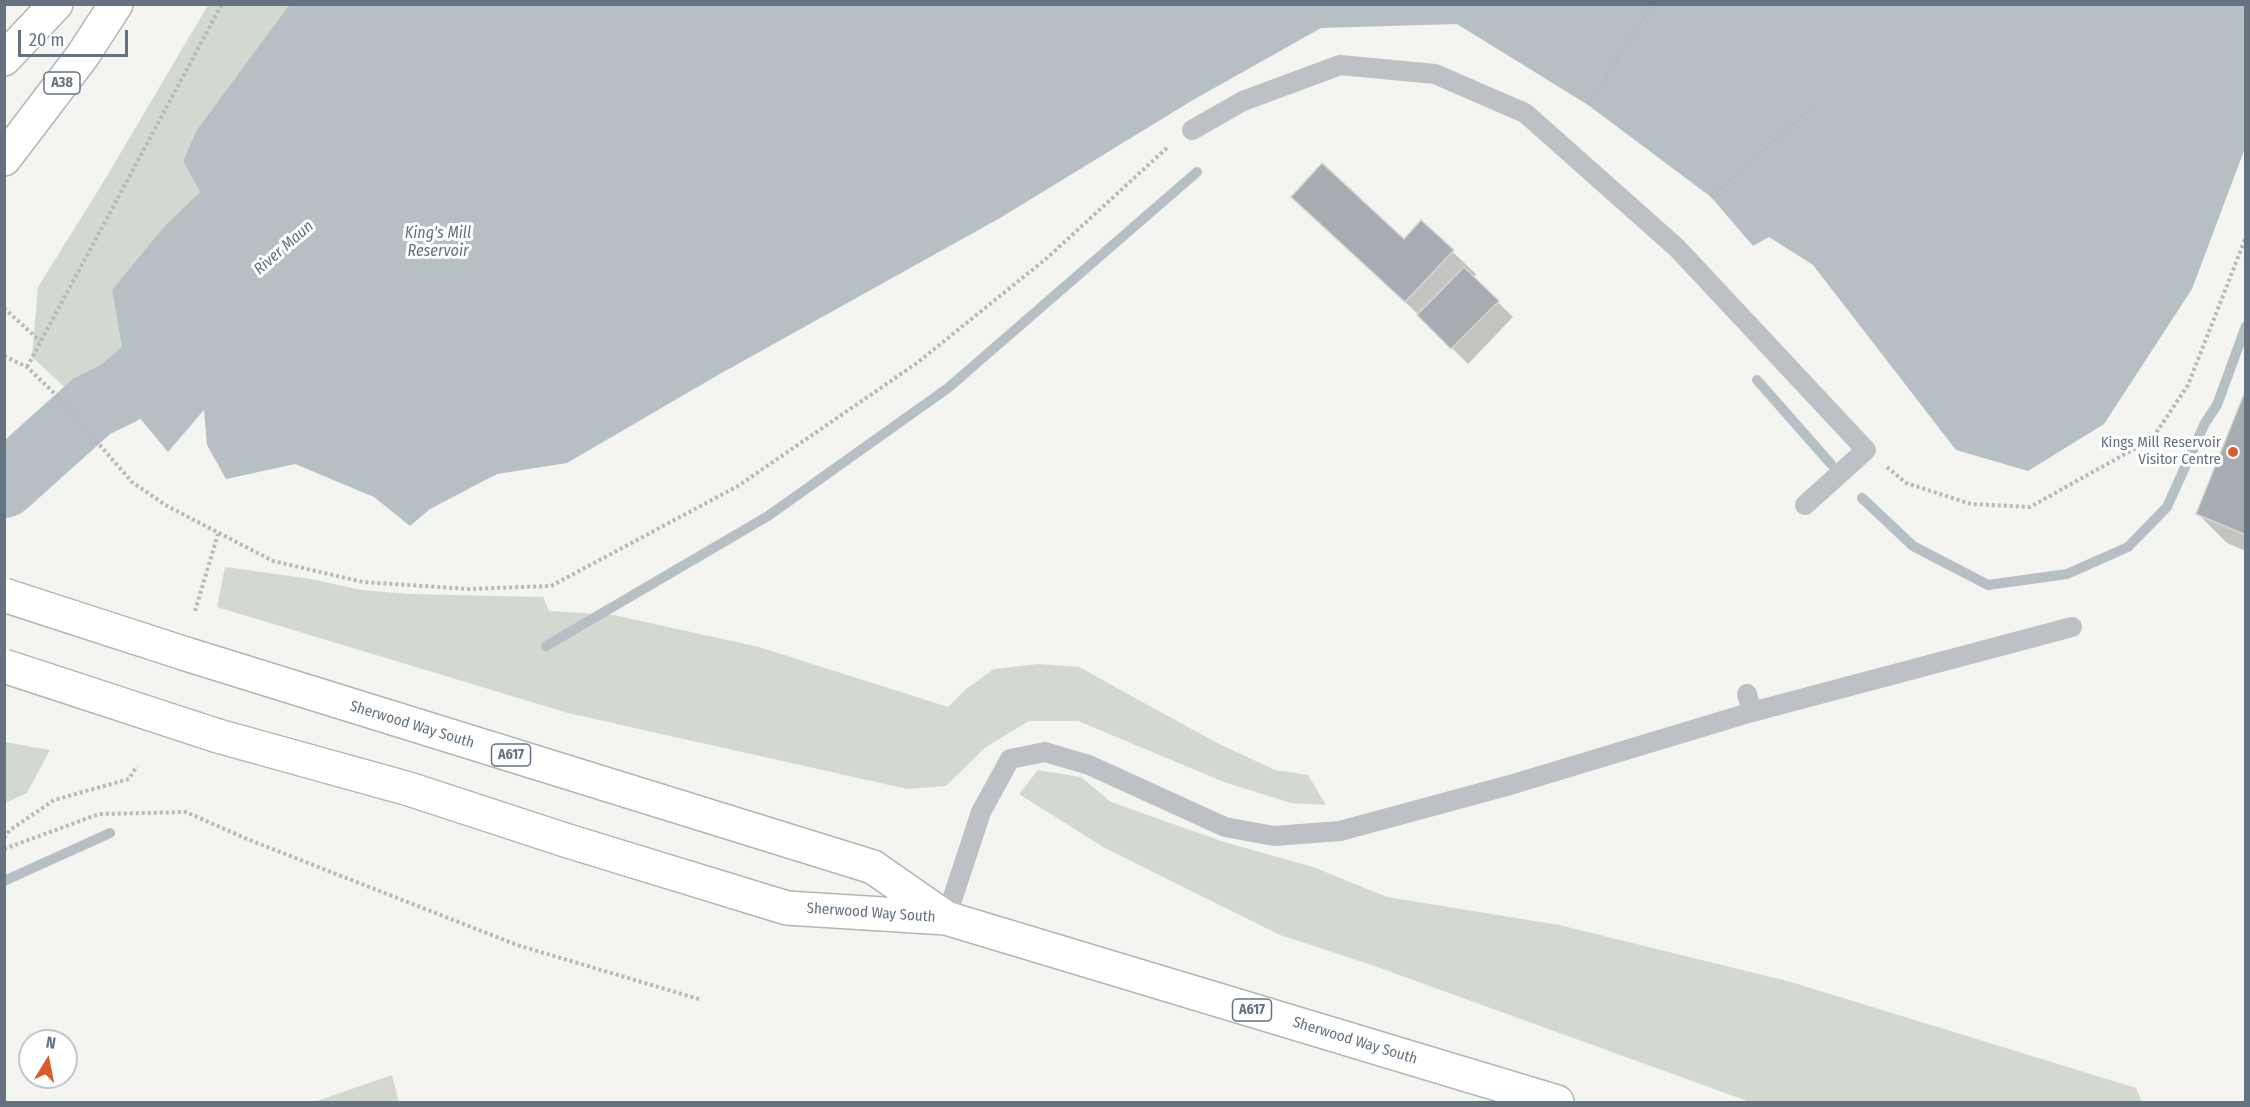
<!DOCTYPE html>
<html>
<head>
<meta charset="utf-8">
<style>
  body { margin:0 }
  #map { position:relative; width:2250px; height:1107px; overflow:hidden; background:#f4f4f0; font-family:"Fira Sans Condensed",sans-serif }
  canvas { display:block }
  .frame { position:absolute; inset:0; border:6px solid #657280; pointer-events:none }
  .north { position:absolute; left:18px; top:1029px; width:60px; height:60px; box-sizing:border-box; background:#fff; border:2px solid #c1c7cc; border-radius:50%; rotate:10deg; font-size:16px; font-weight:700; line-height:24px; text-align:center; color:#657280 }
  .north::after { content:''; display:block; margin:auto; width:21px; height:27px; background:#d95d2b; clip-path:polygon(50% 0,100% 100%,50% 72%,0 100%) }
  .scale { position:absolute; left:18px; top:30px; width:110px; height:27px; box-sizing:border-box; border:3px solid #657280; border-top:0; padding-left:8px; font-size:18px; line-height:21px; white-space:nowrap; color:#657280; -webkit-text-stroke:4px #fff; paint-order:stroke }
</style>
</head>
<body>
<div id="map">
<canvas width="2250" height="1107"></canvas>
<div class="frame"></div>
<div class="north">N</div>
<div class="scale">20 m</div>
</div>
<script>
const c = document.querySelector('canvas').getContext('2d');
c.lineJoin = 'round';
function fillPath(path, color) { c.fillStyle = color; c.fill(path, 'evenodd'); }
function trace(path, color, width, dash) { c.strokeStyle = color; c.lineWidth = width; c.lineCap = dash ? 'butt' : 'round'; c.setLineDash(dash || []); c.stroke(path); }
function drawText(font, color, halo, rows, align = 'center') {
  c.font = font + ' "Fira Sans Condensed",sans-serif'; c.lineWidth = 6; c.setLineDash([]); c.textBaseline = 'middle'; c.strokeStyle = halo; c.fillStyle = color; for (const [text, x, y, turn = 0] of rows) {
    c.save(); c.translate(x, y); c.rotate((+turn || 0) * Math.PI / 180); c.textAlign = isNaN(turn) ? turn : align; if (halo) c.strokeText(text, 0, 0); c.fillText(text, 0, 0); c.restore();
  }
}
const green = new Path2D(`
  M208,5H289L196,131L183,161L200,192L112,290L124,360L70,392L32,357L38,287L104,181Z
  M225,567L311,579L362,590L408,594L543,597L549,611L614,615L759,647L948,707L966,689L994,669L1038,664L1079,667L1217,743L1275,770L1308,775L1326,805L1291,803L1224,782L1078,721H1029L986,747L946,786L907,789L568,713L217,607Z
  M5,742L50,750L27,793L5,803Z
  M1038,770L1081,777L1111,802L1224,842L1313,867L1387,897L1559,925L1791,982L2136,1088L2142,1102H1750L1369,964L1280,935L1103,847L1019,794Z
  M392,1075L399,1102H314Z`);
const water = new Path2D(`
  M289,5H2245V148L2192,289L2104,424L2028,471L1956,450L1813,265L1769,237L1753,246L1711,197L1588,105L1457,24L1321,28L1193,100L1000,218L718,375L567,463L497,474L430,509L410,526L374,497L295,464L226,479L207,445L204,410L168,452L119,393L124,360L112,290L164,227L200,192L183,161L196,131Z`);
const shadow = new Path2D(`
  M1316,220L1404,241L1421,222L1476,274L1473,278L1513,317L1468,364L1419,315Z
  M2246,393V551L2227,543L2198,514Z`);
const stream = new Path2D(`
  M1757,380L1831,464
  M1862,498L1913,546L1988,585L2067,574L2128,547L2167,507L2205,423L2217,405L2246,326
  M546,646L768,516L948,388L1197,172
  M4,881L110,833`);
const river = new Path2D(`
  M4,485L92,406L119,393L188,333`);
const building = new Path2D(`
  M1322,163L1404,239L1421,220L1454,250L1405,302L1291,197Z
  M1464,267L1499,301L1451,349L1417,315Z
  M2246,389V535L2196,514Z`);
const path = new Path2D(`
  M1588,105L1653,4
  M1711,197L1818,102
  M4,308L40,341
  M4,356L27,367L57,396L132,482L167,506L273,561L363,582L469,589L551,586L738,486L917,363L1047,258L1169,146
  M27,367L222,4
  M1887,467L1906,483L1971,504L2030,507L2152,439L2188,385L2246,237
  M195,611L218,534
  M4,838L10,830L54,800L129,779L137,766
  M4,849L99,814L186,812L247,839L517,945L702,1000`);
const service = new Path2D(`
  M1192,130L1243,101L1340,65L1435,74L1525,113L1677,248L1866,450L1805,505
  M1747,694L1752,712
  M946,918L981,812L1010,759L1045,752L1089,765L1225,827L1274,836L1340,831L1510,785L1752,712L2072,627`);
const trunk = new Path2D(`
  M4,59L56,4
  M4,159L83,55L116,4
  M186,654L873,867L946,918
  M218,736L409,789L568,841L787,908L946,918L1557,1102`);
const trunkBridge = new Path2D(`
  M4,595L186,654
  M4,666L218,736`);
const markers = [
  [2233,452,6,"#d95d2b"]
];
const shields = [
  [62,83,36],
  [511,755,39],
  [1252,1010,39]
];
const shieldNames = [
  ["A38",62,83],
  ["A617",511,755],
  ["A617",1252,1010]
];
const poiNames = [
  ["Kings Mill Reservoir",2221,443],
  ["Visitor Centre",2221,460]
];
const streetNames = [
  ["Sherwood Way South",412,725,17],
  ["Sherwood Way South",871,913,4],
  ["Sherwood Way South",1355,1041,17]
];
const waterNames = [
  ["King's Mill",438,234],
  ["Reservoir",438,252],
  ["River Maun",284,248,-41]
];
fillPath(green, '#d3d9d0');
fillPath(water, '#b6c0c4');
fillPath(shadow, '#0003');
trace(stream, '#b6c0c4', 10);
trace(river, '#b6c0c4', 66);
fillPath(building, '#a6acb2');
trace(building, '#d5d5d3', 1.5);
trace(trunk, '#b2b5b8', 36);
trace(path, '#b7b9bc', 4, [3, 3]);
trace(service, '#bdc0c4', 20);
trace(trunk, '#fff', 33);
trace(trunkBridge, '#b2b5b8', 36, []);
trace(trunkBridge, '#fff', 33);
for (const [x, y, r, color] of markers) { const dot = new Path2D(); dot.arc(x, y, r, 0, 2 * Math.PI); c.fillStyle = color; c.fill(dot); trace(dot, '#fff', 2); }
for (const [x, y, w] of shields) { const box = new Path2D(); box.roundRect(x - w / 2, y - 11, w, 22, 4.5); c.fillStyle = '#fff'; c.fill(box); trace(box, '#657280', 1.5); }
drawText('bold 14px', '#657280', null, shieldNames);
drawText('15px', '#657280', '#fff', poiNames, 'right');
drawText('15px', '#657280', '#fff', streetNames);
drawText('italic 16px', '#60747d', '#fff', waterNames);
</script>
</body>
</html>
